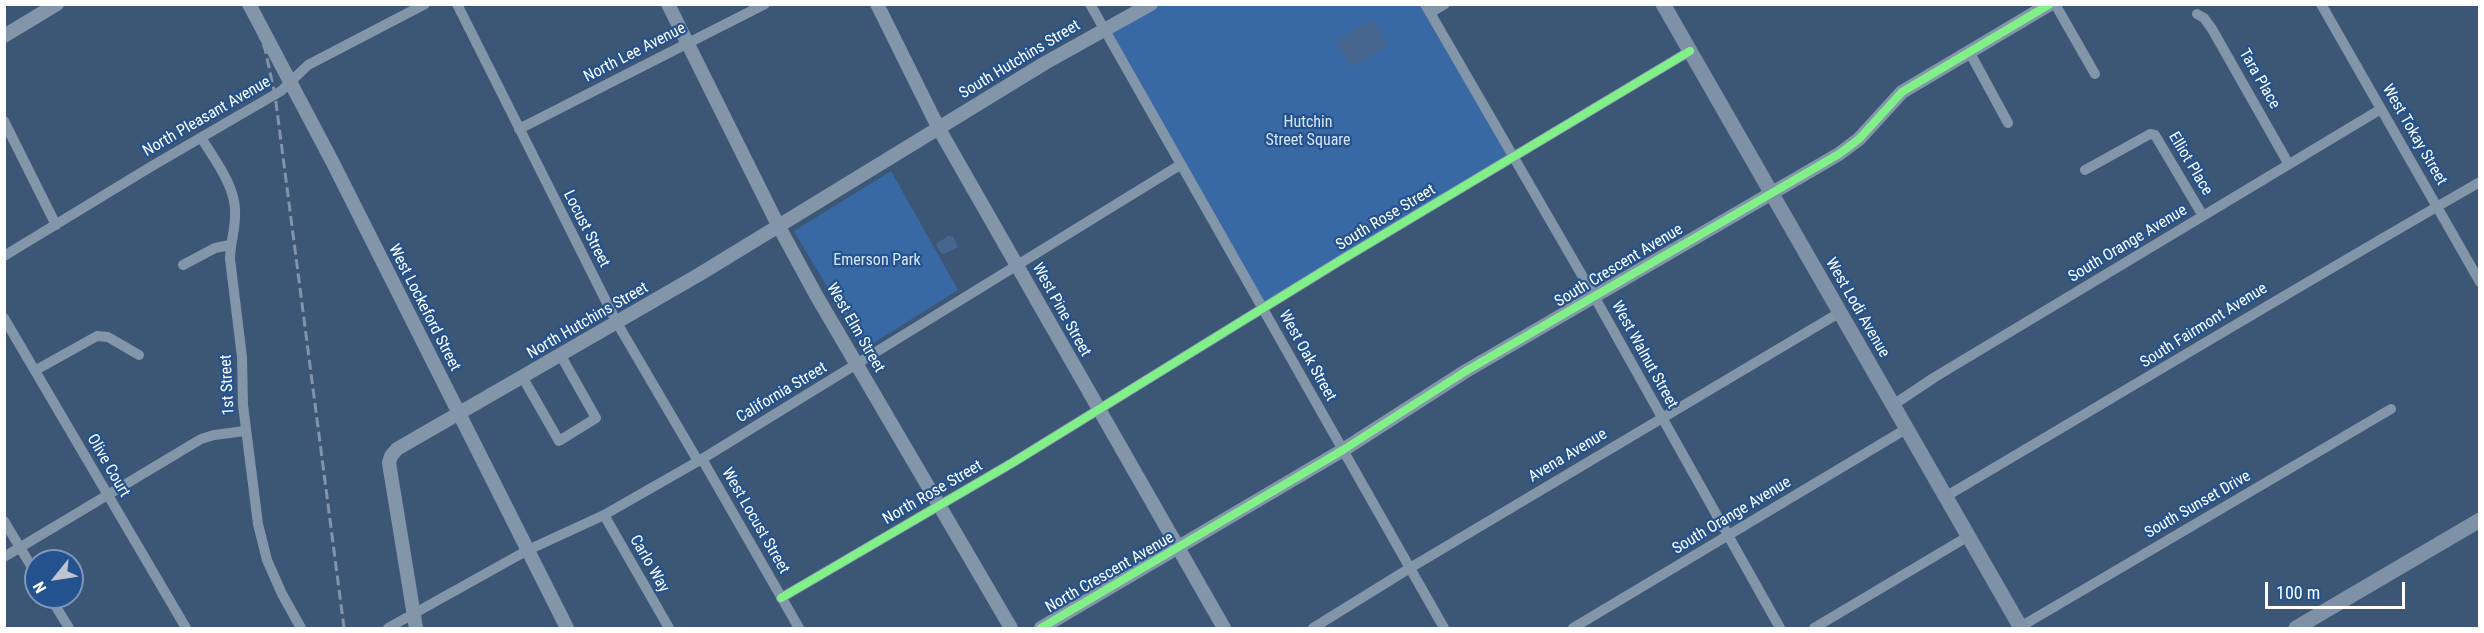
<!DOCTYPE html>
<html>
<head>
<meta charset="utf-8">
<style>
  body { margin:0 }
  #map { position:relative; width:2484px; height:633px; overflow:hidden; background:#3c5676; font-family:"Roboto Condensed",sans-serif }
  canvas { display:block }
  .frame { position:absolute; inset:0; border:6px solid #fff; pointer-events:none }
  .north { position:absolute; left:24px; top:549px; width:60px; height:60px; box-sizing:border-box; background:#24528e; border:2px solid #7c97bb; border-radius:50%; rotate:240deg; font-size:16px; font-weight:700; line-height:24px; text-align:center; color:#fff }
  .north::after { content:''; display:block; margin:auto; width:21px; height:27px; background:#bbc4cf; clip-path:polygon(50% 0,100% 100%,50% 72%,0 100%) }
  .scale { position:absolute; left:2265px; top:582px; width:140px; height:27px; box-sizing:border-box; border:3px solid #fff; border-top:0; padding-left:8px; font-size:18px; line-height:21px; white-space:nowrap; color:#fff; -webkit-text-stroke:4px #24528e; paint-order:stroke }
</style>
</head>
<body>
<div id="map">
<canvas width="2484" height="633"></canvas>
<div class="frame"></div>
<div class="north">N</div>
<div class="scale">100 m</div>
</div>
<script>
const c = document.querySelector('canvas').getContext('2d');
c.lineJoin = 'round';
function fillPath(path, color) { c.fillStyle = color; c.fill(path, 'evenodd'); }
function trace(path, color, width, dash) { c.strokeStyle = color; c.lineWidth = width; c.lineCap = dash ? 'butt' : 'round'; c.setLineDash(dash || []); c.stroke(path); }
function drawText(font, color, halo, rows, align = 'center') {
  c.font = font + ' "Roboto Condensed",sans-serif'; c.lineWidth = 4.5; c.setLineDash([]); c.textBaseline = 'middle'; c.strokeStyle = halo; c.fillStyle = color; for (const [text, x, y, turn = 0] of rows) {
    c.save(); c.translate(x, y); c.rotate((+turn || 0) * Math.PI / 180); c.textAlign = isNaN(turn) ? turn : align; if (halo) c.strokeText(text, 0, 0); c.fillText(text, 0, 0); c.restore();
  }
}
const green = new Path2D(`
  M1145,5H1425L1512,157L1263,309L1103,30Z
  M891,171L958,290L864,349L794,231Z`);
const water = new Path2D(`
  M1372,19L1388,45L1352,67L1335,41Z
  M948,236L953,237L958,247L944,254L939,251L936,244Z`);
const minor = new Path2D(`
  M457,4L617,323L698,461
  M1090,4L1444,628
  M1425,4L1594,296L1780,628
  M2055,4L2095,74
  M2321,4L2480,282
  M1430,13L1445,4
  M2197,14L2204,18L2212,29L2288,163
  M1970,53L2008,123
  M4,121L56,225
  M519,129L765,4
  M202,139C216,162 237,188 235,216C235,231 230,244 230,259L242,357L243,405L258,524L267,560L282,594L301,628
  M2085,170L2150,134L2155,135L2203,216
  M4,256L152,166L281,91L308,65L425,4
  M183,265L215,248L230,245
  M4,318L186,628
  M36,370L97,336L108,337L139,355
  M523,378L559,441L596,418L561,356
  M1893,405L1935,377L2381,109
  M702,459L799,628
  M1945,497C2123,392 2300,285 2480,182
  M604,515L669,628
  M4,521L36,574
  M4,557L201,439L214,435L245,431
  M50,597L69,628
  M781,598L1012,463L1341,260L1690,51
  M2020,627L2391,409
  M388,628L528,550L604,515L702,459L1180,165
  M1313,628L1410,568L1839,313
  M1573,628L1906,429
  M1814,628L1967,537`);
const tertiary = new Path2D(`
  M249,4L333,163L567,628
  M668,4L778,225L816,295L1011,628
  M877,4L939,129L1224,628
  M4,36L57,4
  M416,628L389,463L391,456L397,449L700,274L1045,63L1151,4
  M1041,628L1343,450L1466,371L1839,154L1859,139L1902,92L2050,4`);
const secondary = new Path2D(`
  M1663,4L2021,628
  M2296,628L2480,520`);
const rail = new Path2D(`
  M247,4L265,49L275,95L344,628`);
const cycleway = new Path2D(`
  M781,598L1012,463L1341,260L1690,51
  M1041,628L1343,450L1466,371L1839,154L1859,139L1902,92L2050,4`);
const streetNames = [
  ["North Lee Avenue",635,53,-27],
  ["South Hutchins Street",1020,60,-31],
  ["Tara Place",2259,79,60],
  ["North Pleasant Avenue",207,117,-30],
  ["West Tokay Street",2414,135,60],
  ["Elliot Place",2190,164,59],
  ["South Rose Street",1386,218,-31],
  ["Locust Street",586,229,63],
  ["South Orange Avenue",2128,244,-31],
  ["South Crescent Avenue",1619,266,-31],
  ["West Lockeford Street",424,308,63],
  ["West Lodi Avenue",1857,308,60],
  ["West Pine Street",1061,310,61],
  ["North Hutchins Street",588,321,-30],
  ["South Fairmont Avenue",2204,326,-32],
  ["West Elm Street",855,328,60],
  ["West Walnut Street",1644,355,61],
  ["West Oak Street",1307,356,61],
  ["1st Street",228,385,-93],
  ["California Street",782,393,-31],
  ["Avena Avenue",1568,456,-31],
  ["Olive Court",108,466,60],
  ["North Rose Street",933,493,-30],
  ["South Sunset Drive",2198,505,-30],
  ["South Orange Avenue",1732,516,-31],
  ["West Locust Street",755,521,60],
  ["Carlo Way",649,564,60],
  ["North Crescent Avenue",1110,573,-30]
];
const parkNames = [
  ["Hutchin",1308,123],
  ["Street Square",1308,141],
  ["Emerson Park",877,261]
];
fillPath(green, '#3969a4');
fillPath(water, '#46668f');
trace(minor, '#8395a9', 10);
trace(tertiary, '#8395a9', 14);
trace(secondary, '#7f91a6', 15);
trace(rail, '#8393a9', 3, [10, 4.5]);
trace(cycleway, '#82f089', 8);
drawText('16px', '#fff', '#24528e', streetNames);
drawText('16px', '#d8e7f8', '#24528e', parkNames);
</script>
</body>
</html>
